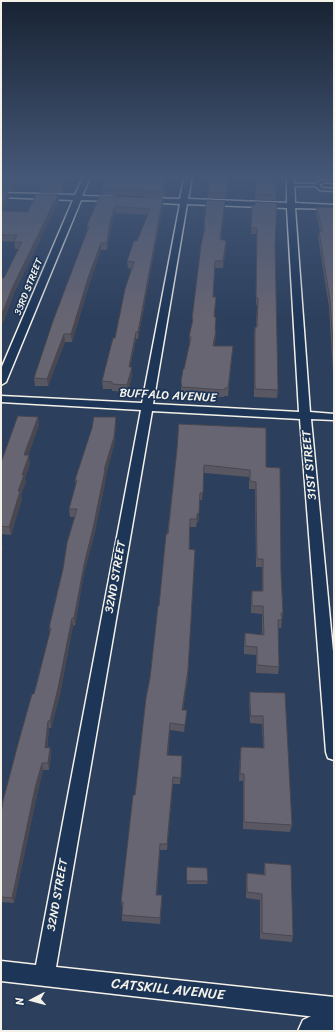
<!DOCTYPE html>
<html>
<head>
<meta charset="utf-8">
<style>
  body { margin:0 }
  #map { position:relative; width:335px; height:1032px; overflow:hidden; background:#2c3f5c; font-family:Sriracha,sans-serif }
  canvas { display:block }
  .frame { position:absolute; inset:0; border:2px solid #f4f1e8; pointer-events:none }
  .north { position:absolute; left:12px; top:980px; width:40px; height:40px; -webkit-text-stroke:3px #1d3557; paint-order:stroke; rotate:264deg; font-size:11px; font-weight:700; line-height:16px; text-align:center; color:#f4f1e8 }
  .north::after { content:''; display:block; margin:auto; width:14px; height:18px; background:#f4f1e8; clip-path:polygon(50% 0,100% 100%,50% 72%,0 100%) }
</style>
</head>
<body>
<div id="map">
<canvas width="335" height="1032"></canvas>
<div class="frame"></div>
<div class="north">N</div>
</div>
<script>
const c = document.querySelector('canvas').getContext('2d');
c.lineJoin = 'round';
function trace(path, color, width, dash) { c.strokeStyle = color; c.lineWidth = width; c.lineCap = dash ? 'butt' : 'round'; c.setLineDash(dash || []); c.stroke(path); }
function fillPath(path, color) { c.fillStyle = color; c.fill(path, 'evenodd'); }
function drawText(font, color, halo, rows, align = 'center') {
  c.font = font + ' Sriracha,sans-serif'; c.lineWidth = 3.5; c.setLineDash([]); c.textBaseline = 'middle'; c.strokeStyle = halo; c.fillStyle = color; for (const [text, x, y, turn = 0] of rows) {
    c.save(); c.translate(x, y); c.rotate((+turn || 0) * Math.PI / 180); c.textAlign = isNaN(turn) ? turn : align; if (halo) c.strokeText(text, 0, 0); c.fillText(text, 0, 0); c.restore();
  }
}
const lane = new Path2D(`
  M324,180L334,181V183L325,182L319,185L322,188L334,189V191L320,190L315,186H291L289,185L291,184H315Z`);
const street = new Path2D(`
  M83,178H90L82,196L116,197L120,199L116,201L81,200L6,382L1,385V369L73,200L1,197V193L75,195Z
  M184,178H192L188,199L287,203V178H294L295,203L334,205V209L295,208L310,412L334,414V420L311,419L334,662V760L328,758L326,752L300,419L152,411L56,967L334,997V1019L1,981V961L36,965L141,410L1,402V396L142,403L180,204L146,202L142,200L146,198L180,199ZM187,204L287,208L299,412L153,404Z`);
const secondary = new Path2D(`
  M334,1005V1031H298L303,1020Z`);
const wall = new Path2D(`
  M1,178H69L62,193H41L40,186H17L13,192H2H8L9,199L3,211L27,212L59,201L14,293L3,323L4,278L19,249H15L14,242L1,241Z
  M106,178H166L164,188H166L165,197L103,195L102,189Z
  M227,178L225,199L208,198V192Z
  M256,180L277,195L276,201L255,200Z
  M100,196L163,205L138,339H136L130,367L132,375L128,392L112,391V389H103L102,381L115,338L131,269L128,268L127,261L137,241L148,215L115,213L111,228L107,250H101L89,285L72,342H65L48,386H35L34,378L87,231V226Z
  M225,201L221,240L226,241V248L223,268H215L213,297L216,337L214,346H233L228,396H224V397L182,395L181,389V382L190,344L189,337L192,326V319L203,235L204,228Z
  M317,207L334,208V373H333L329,307L318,237L319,231H320L316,214Z
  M252,211L275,245L278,390L277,398L254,397V334L255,327H256L257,305H256L257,234H251Z
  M38,417L39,425L28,455L30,463L25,479L26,482L21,495L22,499L11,535L1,534V463Z
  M116,425L114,445L106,475V478L94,536L84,573L75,626L73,625L60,695L51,728H49L47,748L50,747L51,755L49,770H43L37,795L14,903L1,902V814L39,676L50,635L49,628L75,517H70L69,509L76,485L75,480Z
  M177,449L266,467L281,573L283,613L281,628H278L279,667L278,674L256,673V655L244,654V641L245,633L262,635V614L251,613V598L252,591H262V567H256L255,489H249V477L204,473L202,500H199V521L197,522L196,527H190L188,677L183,710L186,717L184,732L170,730L168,755L182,756V763L180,784H173L167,850H160L157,895L162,901L160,924L122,921V907L121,902L159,606Z
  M250,692L285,693L292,825L290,832L243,829V781H239L240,754L241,747L263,748L262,724L250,723L249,699Z
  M265,863L293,936L292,942L260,939V900L246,898V879L247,873L264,874V869Z
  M187,867L208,881L207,884H187Z`);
const shadedWall = new Path2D(`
  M66,178H69L62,193V187Z
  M165,178H166L163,191V187Z
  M16,180L17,186L13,192L12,186Z
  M8,192L9,199L1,214V205Z
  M58,194L59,201L14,293L3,323L1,325V316L13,286Z
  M163,198V205L138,339V332Z
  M225,201V207L220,246V239Z
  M115,206V213L111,228L107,250V243L110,221Z
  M226,241V248L223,268V261Z
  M101,243V250L89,285L72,342L71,334L88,278Z
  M216,330V337L213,353V346Z
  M136,332V339L129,374V367Z
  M64,334L65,342L48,386L47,379Z
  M132,367V375L128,392L127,385Z
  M38,417L39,425L26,463L24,455Z
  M116,417V425L114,445L106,475V478L94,536L84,573L75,626L74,618L84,565Z
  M29,455L30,463L25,479L26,482L21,495L22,499L11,535L9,527L22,475Z
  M199,513V521L197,522V514Z
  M1,540L3,548L1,554Z
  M195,557L188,677L182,717V710Z
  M72,618L73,625L60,695L51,728L50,721Z
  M48,721L49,728L47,755L45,748Z
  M170,723V730L167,762V755Z
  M50,747L51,755L49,770L48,763Z
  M42,763L43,770L37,795L14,903L12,898L35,788Z
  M173,777V784L167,850V844Z
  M160,844V850L156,901V895Z
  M162,895V901L160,924V918Z`);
const building = new Path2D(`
  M1,178H66L62,187L40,186L44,180H16L12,186H1Z
  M106,178H165L163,187L166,188L165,191L102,189Z
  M210,178H227L226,193L208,192Z
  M256,180L275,181L277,195L255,194Z
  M1,192H8L1,205Z
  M37,194H58L13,286L1,316V278H4L22,242H14L17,235H1V211L27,212Z
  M100,196L163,198L138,332H136L129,367H132L127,385L112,384V382L102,381L113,338H115L125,289L134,262L127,261L134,241H137L150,209L115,206L110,221L107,243H101L88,278L71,334H64L47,379L34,378L53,321L89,226H87Z
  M207,200L225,201L220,239L226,241L223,261H215L213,297H216L214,317H216L215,330H216L213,346H233L228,388H225V390L182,387L181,382L183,369H184L191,337H189L193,319H192L201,245L205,228H204Z
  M255,202L277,203L275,245L278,390L255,389V327H257L258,298H256L257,228L251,227L252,205H255Z
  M317,207L334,208V359L330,300L319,231H322Z
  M18,416L38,417L24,455H29L22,475H24L18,491H20L9,527L1,526V463Z
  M94,417H116L114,437L104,470H105L93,528L84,565L74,618H72L58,688L50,721H48L45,748L50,747L48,763H42L35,788L12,898L1,897V814L3,801L18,744L32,694H34L51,628H49L63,569L67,543L77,509H69L77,480H75L92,428Z
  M179,424L266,428V467L280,468L281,573L283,613H281L282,620H278L279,667L257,665V647L245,646V633L264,635L263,606H252V591H263V559H257L256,482L250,481V470L204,465L203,493H200L199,513L197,514V519H190L189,549L195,550L188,670L182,710H187L185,725L170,723L167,755L182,756L181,778L173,777L167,844H160L156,895H162L160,918L122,915L123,902H121L133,795H135L146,698L150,678L158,606H159L166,534H168L177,449Z
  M250,692L285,693L292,825L244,822V774H240L241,747L264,748L263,716H251Z
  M265,863L291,865L293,936L262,933V894L247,892V873L265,875Z
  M187,867L207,868L208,881H187Z`);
const farStreetnames = [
  ["33RD STREET",29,287,-68]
];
const streetNames = [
  ["BUFFALO AVENUE",168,396,3],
  ["31ST STREET",310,465,-95],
  ["32ND STREET",116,577,-80],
  ["32ND STREET",58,895,-80]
];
const nearStreetnames = [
  ["CATSKILL AVENUE",168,990,6]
];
trace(lane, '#f4f1e8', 3);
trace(street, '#f4f1e8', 3);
trace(secondary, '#f4f1e8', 3);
fillPath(lane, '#1d3557');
fillPath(street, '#1d3557');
fillPath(secondary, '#1d3557');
fillPath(wall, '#595762');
fillPath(shadedWall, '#494750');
fillPath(building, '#686572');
trace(building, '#494750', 1);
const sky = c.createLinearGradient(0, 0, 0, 322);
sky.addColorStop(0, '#182333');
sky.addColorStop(0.55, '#455878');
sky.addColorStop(1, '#45587800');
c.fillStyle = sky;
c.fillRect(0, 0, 335, 322);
drawText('10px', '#f4f1e8', '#1d3557', farStreetnames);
drawText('12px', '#f4f1e8', '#1d3557', streetNames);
drawText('14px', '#f4f1e8', '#1d3557', nearStreetnames);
</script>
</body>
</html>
